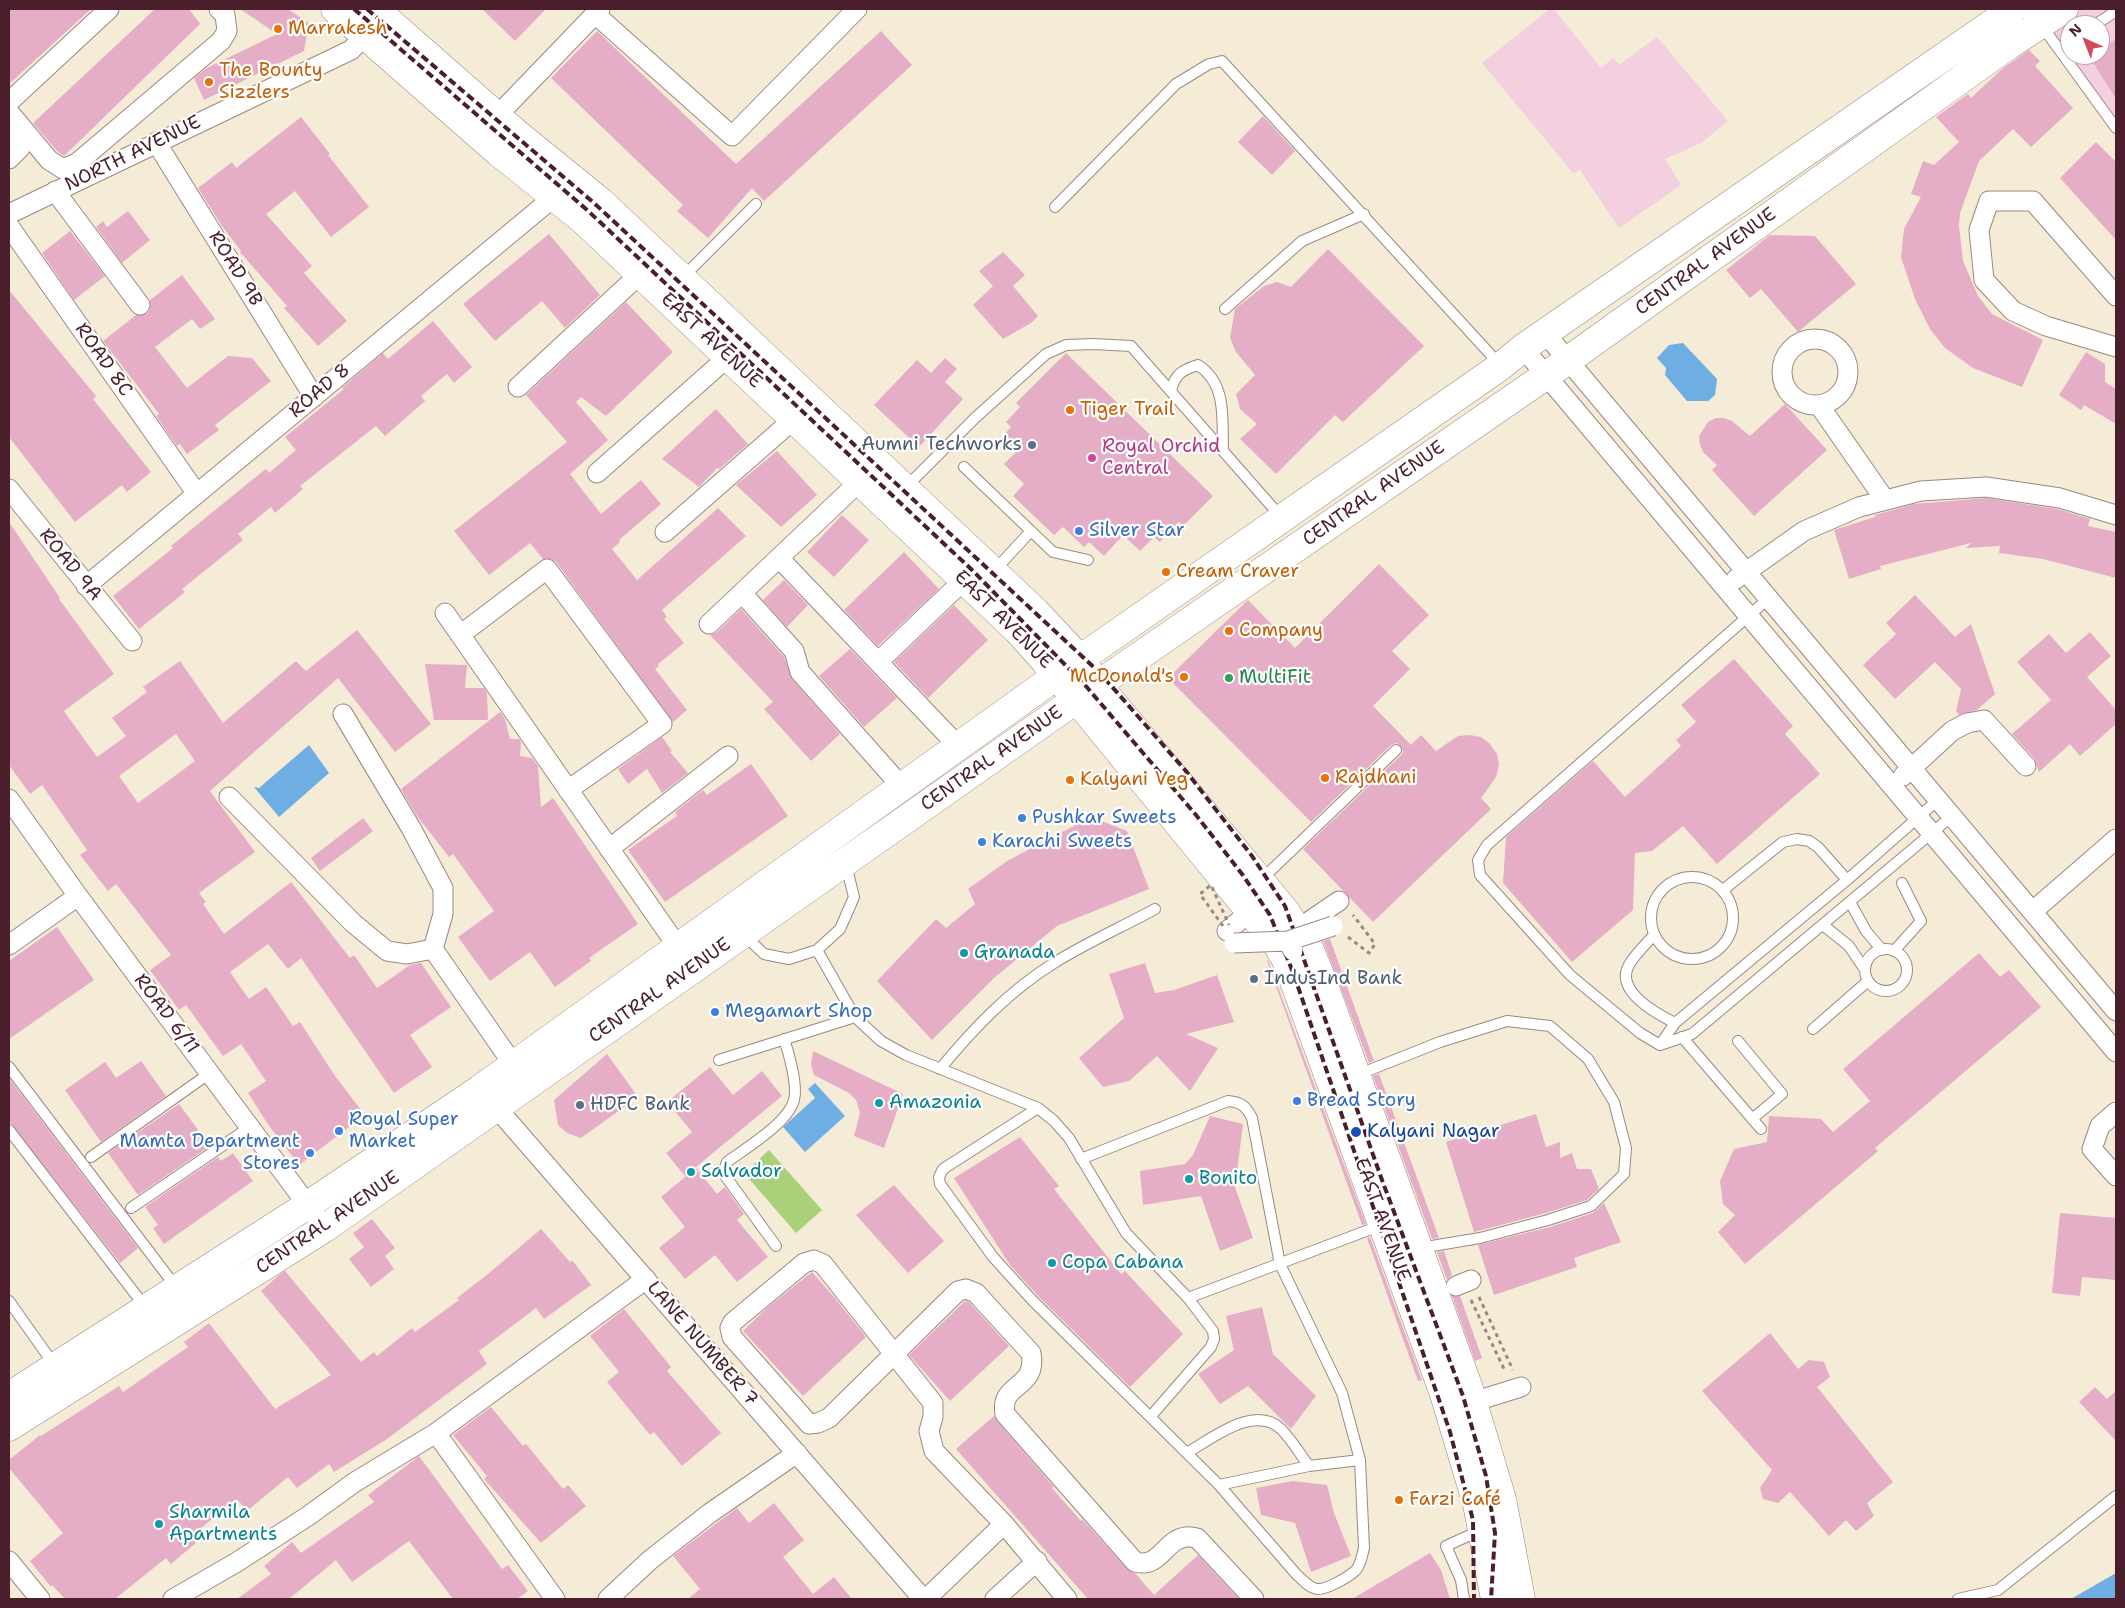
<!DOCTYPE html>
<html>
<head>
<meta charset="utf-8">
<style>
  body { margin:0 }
  #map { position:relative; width:2125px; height:1608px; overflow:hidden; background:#f4ecd7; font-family:"Shantell Sans",sans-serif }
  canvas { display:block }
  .frame { position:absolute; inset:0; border:10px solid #4a1f2b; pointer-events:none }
  .north { position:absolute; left:2060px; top:15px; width:50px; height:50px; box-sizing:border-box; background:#fff; border:1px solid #b7a5aa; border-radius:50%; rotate:316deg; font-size:14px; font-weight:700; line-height:20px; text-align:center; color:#4a1f2b }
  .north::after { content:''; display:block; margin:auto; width:18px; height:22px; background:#d1495b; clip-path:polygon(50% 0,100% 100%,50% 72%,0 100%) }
</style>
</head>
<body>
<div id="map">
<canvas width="2125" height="1608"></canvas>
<div class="frame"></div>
<div class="north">N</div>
</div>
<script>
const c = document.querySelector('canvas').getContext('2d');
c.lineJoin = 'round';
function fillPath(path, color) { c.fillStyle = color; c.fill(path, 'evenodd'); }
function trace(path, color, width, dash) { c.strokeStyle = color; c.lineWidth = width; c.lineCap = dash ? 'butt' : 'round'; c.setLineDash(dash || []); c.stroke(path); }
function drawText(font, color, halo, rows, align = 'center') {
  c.font = font + ' "Shantell Sans",sans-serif'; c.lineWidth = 4.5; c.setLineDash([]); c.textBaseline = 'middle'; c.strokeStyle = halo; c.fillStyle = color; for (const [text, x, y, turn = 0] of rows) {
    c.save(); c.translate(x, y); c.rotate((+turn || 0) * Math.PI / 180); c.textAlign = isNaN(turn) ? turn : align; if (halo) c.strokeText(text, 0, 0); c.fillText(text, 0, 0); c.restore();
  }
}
const built = new Path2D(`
  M1550,9H1554L1601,68L1613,58L1619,65L1657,37L1728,121L1701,143L1665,159L1681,185L1619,228L1580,170L1573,173L1482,63Z
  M2080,9H2116V120L2050,28ZM2070,25H2100V55H2070Z`);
const green = new Path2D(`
  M769,1150L822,1210L796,1233L744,1173Z`);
const water = new Path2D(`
  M1683,343L1717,379L1715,395L1708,401H1687L1665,375L1666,368L1657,358L1669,345Z
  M309,745L329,773L279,817L254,787L259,788Z
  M815,1083L845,1116L805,1152L783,1127L815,1098L808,1089Z
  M2116,1573V1599H2071Z`);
const building = new Path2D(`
  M9,9H91L9,84Z
  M155,9H189L200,24L64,156L57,151L33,123Z
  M240,9H288L309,23L304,51L204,100L194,78L207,68L277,34Z
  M482,9H546L515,41Z
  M597,31L736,164L881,31L912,65L764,201L752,188L708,238L677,211L683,205L551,78Z
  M2116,39V99L2089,56L2100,55V50Z
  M2029,50L2040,61L2035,66L2073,108L2031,147L2013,129L1979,161L1960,213L1959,226L1963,261L1978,296L1992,314L2043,340L2022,387L1973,368L1945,348L1930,329L1915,299L1901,257L1904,229L1921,197L1911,194L1923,161L1934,165L1959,142L1936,117L1968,94L1971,98L2002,69Z
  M1263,116L1295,151L1272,175L1238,142Z
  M301,117L330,154L328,155L369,207L331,237L295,191L266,214L312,266L304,273L347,321L318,346L284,308L287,306L240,252L241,251L222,226L198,188L232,162L236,168Z
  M2096,142L2116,162V240L2060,178Z
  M128,211L150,240L122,263L96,227L103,221L107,227Z
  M70,231L105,276L74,300L42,253Z
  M549,234L600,295L565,328L542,301L495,341L463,304Z
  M1770,235L1815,236L1856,284L1798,332L1761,289L1750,298L1726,270Z
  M1328,249L1424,346L1343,422L1335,415L1276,474L1240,439L1257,424L1240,409L1236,394L1255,375L1236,352L1230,338L1235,309L1264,286L1277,282L1291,287Z
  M1003,252L1025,275L1013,286L1038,316L1031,323L1003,339L973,305L993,286L979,271Z
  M182,275L215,319L200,329L192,319L155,347L187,388L228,356L252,358L271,381L215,425L219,430L187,454L180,444L177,446L156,416L159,414L103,341L136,315L147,314L150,309V300Z
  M9,290L96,396L93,399L151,472L127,492L122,485L75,522L9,437Z
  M626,302L673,352L606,416L581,397L576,402L608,440L570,474L601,514L641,480L661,504L619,540L620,542L612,549L637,580L718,508L746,536L662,610L667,617L664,619L684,643L658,664L659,666L655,669L687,710L673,722L556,562L551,559H543L530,543L489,575L454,531L567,442L526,395Z
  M433,321L472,367L454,383L447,374L421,396L425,401L385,436L376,426L300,486L303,489L275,513L271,507L238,534L243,540L182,589L185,592L139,629L113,596L173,548L171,546L252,480L266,469L269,473L296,450L285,437L344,389L342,388L383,353L388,359Z
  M2086,352L2105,364V382L2116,389V424L2084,405L2081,410L2059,395Z
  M1066,353L1213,496L1183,526L1179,522L1160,542L1154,537L1140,551L1123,535L1104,556L1089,542L1084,547L1063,527L1054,535L1013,496L1024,484L1004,464L1017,451L1002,437L1011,427L1006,422L1020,407L1016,403Z
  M945,358L957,369L945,382L963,399L919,447L874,405L917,360L931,373Z
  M1785,404L1827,450L1754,516L1712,470L1717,465L1703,452L1700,445L1699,436L1708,422L1716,418H1724L1732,421L1750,436Z
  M716,409L748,444L719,469L717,468L699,487L662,459Z
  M777,451L817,495L781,527L736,485Z
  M1986,498L2058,509L2090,519L2088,526L2116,532V578L2043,559L1999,553L2000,546L1966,548L1971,543L1880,566L1881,569L1849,579L1834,530L1875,517V515L1914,504Z
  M842,515L869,540L834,577L807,552Z
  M9,522L60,598L59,599L114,674L64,711L97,757L126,736L112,718L147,692L143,687L180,661L223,723L296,661L306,671L357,630L431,724L395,752L338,678L210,791L255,852L199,893L206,902L203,904L224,934L291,882L350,958L354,955L377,988L410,965L421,963L451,1007L410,1035L432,1067L394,1093L301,958L288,969L268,944L230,972L249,999L266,987L293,1026L300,1022L335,1076L365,1115L299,1165L267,1123L248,1093L266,1081L241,1044L223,1056L186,1005L179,1010L150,970L171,955L116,884L108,891L80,855L87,850L42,785L30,794L9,765ZM176,734L195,761L138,803L119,776Z
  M904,552L939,589L878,646L844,610Z
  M1379,564L1429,615L1392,651L1410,669L1373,706L1411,745L1421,735L1436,751L1458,736L1470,735L1481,737L1490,744L1497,754L1499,765L1496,777L1481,798L1491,809L1373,922L1303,849L1401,755L1403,751L1401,746L1397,743L1391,745L1311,822L1168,678L1248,600L1295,648Z
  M784,580L808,605L787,627L763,600Z
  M1915,595L1955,637L1971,624L1995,694L1977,710L1959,715L1956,711L1961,689L1935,662L1895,699L1863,665L1896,634L1886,623Z
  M954,605L988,640L928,698L894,662Z
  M741,609L784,657L792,679L840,734L811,761L764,709L773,702L710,635L717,632Z
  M2090,632L2111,656L2087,677L2116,710V724L2080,756L2070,744L2039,772L2034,758L2012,734L2051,700L2017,662L2049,634L2066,653Z
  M850,649L897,698L864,727L819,676Z
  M1734,659L1793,726L1785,734L1820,774L1717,864L1683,826L1652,851L1635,853L1633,910L1572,962L1503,883L1506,837L1593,761L1625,797L1681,746L1676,740L1696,722L1681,705Z
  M425,664L467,665L465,688H484L487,693L488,720H434Z
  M500,712L505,719L510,739H519L521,742L520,756L532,758L538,766L541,807L553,798L638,924L589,958L591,961L555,987L530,952L490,981L458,937L494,911L453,854L449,857L417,816L401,789Z
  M662,737L672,751L670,752L688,773L662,793L647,769L628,784L618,769Z
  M751,764L788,816L665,902L628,850L677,816L675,812L703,790L707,795Z
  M1091,817L1127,831L1149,889L1057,926L994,978L932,1040L877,981L936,919L946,928L975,904L968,889L1007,861Z
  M363,818L373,831L320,871L311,858Z
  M57,927L94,980L9,1039V961Z
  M1330,939L1374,1061L1369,1063L1323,941Z
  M1979,953L2000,977L2009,970L2041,1007L1875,1148L1878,1151L1745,1264L1718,1232L1735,1215L1723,1204L1720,1181L1734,1149L1767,1142L1769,1116L1821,1119L1833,1132L1870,1101L1843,1069Z
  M1268,960L1366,1224L1362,1225L1267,961Z
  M1145,963L1155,993L1174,990L1217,975L1234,1022L1186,1034L1218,1048L1190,1091L1157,1056L1129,1081L1103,1087L1079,1058L1124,1018L1109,974Z
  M813,1051L903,1094L884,1148L854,1136L860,1113L856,1100L849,1093L814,1075L811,1064Z
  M607,1054L638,1097L581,1138L567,1133L558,1125L554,1100Z
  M141,1061L166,1096L101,1142L65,1090L105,1062L116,1078Z
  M710,1067L733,1095L762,1071L782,1096L685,1176L666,1153L692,1132L667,1102Z
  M1379,1074L1439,1238L1432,1239L1373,1076Z
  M9,1078L138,1248L120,1263L9,1121Z
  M179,1104L210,1146L138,1195L108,1153Z
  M1536,1114L1546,1147L1560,1142V1158L1572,1153L1577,1169H1591L1599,1189L1587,1200L1546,1213L1474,1232L1446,1142Z
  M1210,1116L1243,1124L1235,1187L1253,1238L1220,1251L1201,1196L1143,1205L1140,1171L1185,1164L1193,1155Z
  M1020,1137L1059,1186L1054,1189L1121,1274L1125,1271L1183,1334L1130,1387L1038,1296L1010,1265L954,1178Z
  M233,1153L253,1181L164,1244L153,1228L158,1225L145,1207L218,1157L221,1161Z
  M696,1168L717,1194L725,1187L744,1214L737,1220L768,1257L737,1282L715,1255L685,1279L659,1248L685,1227L661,1197Z
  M894,1185L944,1241L908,1273L856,1215Z
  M1604,1203L1621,1242L1574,1258L1577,1267L1494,1295L1478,1245L1550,1227L1593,1213Z
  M2060,1213L2116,1218V1280L2082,1277L2080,1296L2052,1293Z
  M372,1219L395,1248L385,1256L394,1269L371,1287L349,1259L364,1247L353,1233Z
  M541,1229L570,1262L572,1260L591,1285L544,1319L536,1308L479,1351L487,1364L387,1439L334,1472L329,1464L297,1488L288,1477L247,1511L237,1499L191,1536L196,1543L171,1564L166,1558L115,1599H65L52,1585L51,1587L30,1561L63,1533L9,1468V1460L40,1435L41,1436L119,1386L123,1392L188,1347L184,1342L209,1323L275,1409L331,1375L261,1291L279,1275L285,1271L361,1362L374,1352L377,1356L412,1328L415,1332L459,1300L457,1298L488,1274Z
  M1370,1237L1422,1380L1418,1381L1367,1238Z
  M1444,1251L1452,1275L1447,1280L1437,1252Z
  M812,1272L835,1298L866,1337L803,1396L743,1331L768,1307Z
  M1452,1296H1460L1482,1358L1475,1361Z
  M965,1301L969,1302L1009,1346L950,1401L909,1355Z
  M1262,1307L1273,1354L1316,1396L1291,1429L1248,1386L1220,1404L1198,1374L1234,1350L1226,1316Z
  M624,1309L671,1367L667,1371L721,1433L682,1466L654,1432L650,1435L607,1382L619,1372L590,1336Z
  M1770,1333L1798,1369L1809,1360L1824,1362L1830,1377L1817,1387L1893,1482L1867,1503L1874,1516L1856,1531L1846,1520L1829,1536L1790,1492L1778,1503L1763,1499L1760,1488L1772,1470L1702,1391Z
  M2095,1387L2107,1399L2116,1391V1441L2079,1402Z
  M491,1407L523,1446L526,1444L563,1489L568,1485L586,1506L541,1543L484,1479L487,1476L453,1435Z
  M994,1416L997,1421L1054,1487L1052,1488L1081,1521L1082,1519L1127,1569L1135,1573L1154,1595L1198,1555L1239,1599H1088L956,1449Z
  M419,1456L502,1569L508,1565L528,1591L517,1599H453L409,1541L352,1582L336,1560L289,1599H237L271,1574L264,1566L292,1542L301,1553L374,1502L368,1495Z
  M1293,1481L1327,1485L1334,1513L1351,1556L1311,1572L1295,1523L1261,1515L1256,1488Z
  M774,1503L804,1540L783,1557L813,1594L834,1577L852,1599H688L700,1589L673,1556L737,1508L749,1523Z
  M1430,1553L1441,1570L1450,1599H1352Z`);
const path = new Path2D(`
  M1348,937L1369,953L1375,944L1353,915
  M1479,1297L1513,1370
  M1471,1300L1505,1371`);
const lane = new Path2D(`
  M2095,25L2116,11
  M2042,26L2116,128
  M2059,49L2070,41
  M1055,207L1176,84L1209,64L1222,61L1501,366
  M683,277L756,204
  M1225,309L1302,241L1364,214
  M1171,391C1175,374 1182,370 1198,365C1227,384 1222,418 1223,450
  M964,467L1053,552L1088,560
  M906,487L975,418L1046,354L1066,345L1093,344L1131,346L1281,517
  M994,571L1031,531
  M1769,598L1487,845L1478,860L1480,875L1570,975L1640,1033L1660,1045L1692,1034L1952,816
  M1651 918a41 41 0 1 1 82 0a41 41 0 1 1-82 0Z
  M1261,880L1396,750
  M1723,890L1783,842L1797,839L1809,841L1818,847L1847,880
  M1850,902L1866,931L1882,950
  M1823,925L1849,946L1865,970
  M743,934L764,954L789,959L817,950L840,929L854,897L846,865
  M1654,935C1646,944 1635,954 1629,965C1614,991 1657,1014 1675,1023
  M1865 970a21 21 0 1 1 42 0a21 21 0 1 1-42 0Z
  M817,950L855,1017L881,1041L906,1055L1038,1108L1054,1121L1069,1138L1126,1233L1188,1298L1213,1331L1214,1339L1211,1347L1151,1416
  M1894,951L1921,921L1902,883
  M1813,1029L1868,981
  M1682,1037L1761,1129
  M1738,1041L1782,1094L1752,1119
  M1660,1045L1675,1023L1847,880L1939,799
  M719,1060L855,1017
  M9,1067L176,1287
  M940,1069C973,1029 1009,991 1054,963C1086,943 1122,927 1155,909
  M1357,1075L1440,1042L1507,1021L1550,1026L1588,1059L1614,1102L1626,1148L1624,1174L1591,1206L1548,1220L1480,1238L1420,1248
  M1038,1108L943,1169L939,1177L940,1184L993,1257L1033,1301L1219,1485L1297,1575C1303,1580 1309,1588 1317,1589C1326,1590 1349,1577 1356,1570C1361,1564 1362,1555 1364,1548L1360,1460L1342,1393L1280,1264L1252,1118C1246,1106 1241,1102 1228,1101L1081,1159
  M9,1130L146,1308
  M91,1157L210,1073
  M131,1208L250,1127
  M776,1246L726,1177L724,1170L727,1162C746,1148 788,1123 794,1100C798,1086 789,1053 784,1039
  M1188,1298L1382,1225
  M9,1301L55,1366
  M1188,1452C1213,1438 1255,1404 1281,1429C1292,1440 1300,1454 1309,1466
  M1219,1485L1309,1466L1360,1460
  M1464,1599L1461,1580L1446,1546L1481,1530
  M1958,1599L1998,1590L2116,1496`);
const street = new Path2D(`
  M2029,9L2040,24
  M595,14L732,136L857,9
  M9,102L109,9
  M9,112L49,160L63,169L77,163L221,41L227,31L225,15L219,9
  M497,116L600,9
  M9,134L18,143L20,148L9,159
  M156,142L314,397
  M55,191L140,305
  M9,214L351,50L372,28
  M9,226L197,494
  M2116,296L2033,201H1989L1979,230L1984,280L2013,311L2046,326L2116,347
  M1545,333L2116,1011
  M1782 372a33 33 0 1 1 66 0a33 33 0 1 1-66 0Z
  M1523,348L2116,1052
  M518,387L640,274
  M1819,405L1885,500
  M597,473L728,357
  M9,489L132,641
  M665,532L794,419
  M779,558L959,747
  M1736,579L1804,531L1859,507L1921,491L1986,487L2060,498L2116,515
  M86,586L554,197
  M742,593L794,651L800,672L902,787
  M445,613L678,947
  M709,624L860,481
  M460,635L547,569L662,724L568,790
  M878,662L964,580
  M343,714L411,828L443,888V914L433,949
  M1903,776L1952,731L1967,723L1984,720L2026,766
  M229,797L353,923L387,951L407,954L433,949
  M9,799L78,896L315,1215
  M609,849L728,756
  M2033,911L2116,839
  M1298,929L1339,901
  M1227,931L1251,911
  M9,945L78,896
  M433,949L513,1064
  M488,1098L923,1599
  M2116,1112L2100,1126L2092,1149L2116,1176
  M1456,1286L1471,1280
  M1473,1402L1521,1387
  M9,1561L40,1599
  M173,1599L237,1562L308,1516L355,1482L436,1433
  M555,1599L436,1433L646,1279
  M608,1599L650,1560L710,1513L797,1453
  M926,1599L1004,1524
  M995,1599L1037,1561
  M1067,1599L1004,1524L934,1451L929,1431L933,1417V1403L894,1354L829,1418L818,1423L809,1424L732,1337L730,1328L733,1322L804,1263L814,1260L823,1264L894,1354L958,1291L966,1289L976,1293L1031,1353C1038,1390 999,1382 1005,1414L1135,1562C1160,1569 1164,1540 1186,1537C1189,1536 1194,1538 1197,1538L1254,1599`);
const secondary = new Path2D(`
  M335,9L498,152L583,220L1017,630L1044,660L1276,943L1286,960L1296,987L1444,1394L1477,1504L1495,1599
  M375,9L515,132L600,201L1036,612L1080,659L1098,685L1286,912L1309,948L1321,977L1468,1386L1502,1499L1521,1599
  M9,1396L308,1205L480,1089L1080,659L1501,366L1523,348L2013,9
  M9,1427L325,1228L1077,699L1567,361L2009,45L2064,9`);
const rail = new Path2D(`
  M354,9L586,209L971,569L1085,685L1196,815L1242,874L1270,915L1294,975L1450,1432L1473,1520L1474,1599
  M367,9L594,203L1100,673L1185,770L1252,856L1285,906L1382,1180L1463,1396L1486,1476L1495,1533L1491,1599`);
const pathBridge = new Path2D(`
  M1223,926L1200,894L1211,885L1229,925`);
const streetBridge = new Path2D(`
  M1288,941L1333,926
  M1234,943L1288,941L1293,951`);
const markers = [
  [278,29,5,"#e8710a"],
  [209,82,5,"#e8710a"],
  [1070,410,5,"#e8710a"],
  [1032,445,5,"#5c6f8a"],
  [1092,458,5,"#d1479c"],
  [1079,531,5,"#3f7fe0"],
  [1166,572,5,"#e8710a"],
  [1229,631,5,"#e8710a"],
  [1184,677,5,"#e8710a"],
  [1229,678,5,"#2e9e5b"],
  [1325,778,5,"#e8710a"],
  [1070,780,5,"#e8710a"],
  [1022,818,5,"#3f7fe0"],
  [982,842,5,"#3f7fe0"],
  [964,953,5,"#0f9aa8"],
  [1254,979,5,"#5c6f8a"],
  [715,1012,5,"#3f7fe0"],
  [1297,1101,5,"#3f7fe0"],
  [879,1103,5,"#0f9aa8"],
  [580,1105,5,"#5c6f8a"],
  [339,1131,5,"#3f7fe0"],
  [1356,1132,6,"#1a4fb4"],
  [310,1153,5,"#3f7fe0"],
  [691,1172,5,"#0f9aa8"],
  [1189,1179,5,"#0f9aa8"],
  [1052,1263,5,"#0f9aa8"],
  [1399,1500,5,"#e8710a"],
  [159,1524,5,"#0f9aa8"]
];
const foodNames = [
  ["Marrakesh",288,29],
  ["The Bounty",219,71],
  ["Sizzlers",219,93],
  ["Tiger Trail",1080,410],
  ["Cream Craver",1176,572],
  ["Company",1239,631],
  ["McDonald's",1174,677,"right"],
  ["Rajdhani",1335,778],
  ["Kalyani Veg",1080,780],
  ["Farzi Café",1409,1500]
];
const streetNames = [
  ["NORTH AVENUE",133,154,-26],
  ["CENTRAL AVENUE",1706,262,-36],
  ["ROAD 9B",235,269,58],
  ["EAST AVENUE",711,341,43],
  ["ROAD 8C",103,360,55],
  ["ROAD 8",320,391,-40],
  ["CENTRAL AVENUE",1374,494,-35],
  ["ROAD 9A",70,565,51],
  ["EAST AVENUE",1003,620,45],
  ["CENTRAL AVENUE",992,759,-35],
  ["CENTRAL AVENUE",660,991,-35],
  ["ROAD 6/11",166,1014,53],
  ["EAST AVENUE",1382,1220,70],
  ["CENTRAL AVENUE",328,1223,-34],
  ["LANE NUMBER 7",702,1344,49]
];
const serviceNames = [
  ["Aumni Techworks",1022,445,"right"],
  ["IndusInd Bank",1264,979],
  ["HDFC Bank",590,1105]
];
const hotelNames = [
  ["Royal Orchid",1102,447],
  ["Central",1102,469]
];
const shopNames = [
  ["Silver Star",1089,531],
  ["Pushkar Sweets",1032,818],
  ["Karachi Sweets",992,842],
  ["Megamart Shop",725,1012],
  ["Bread Story",1307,1101],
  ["Royal Super",349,1120],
  ["Market",349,1142],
  ["Mamta Department",300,1142,"right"],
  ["Stores",300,1164,"right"]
];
const leisureNames = [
  ["MultiFit",1239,678]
];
const cultureNames = [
  ["Granada",974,953],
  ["Amazonia",889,1103],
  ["Salvador",701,1172],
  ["Bonito",1199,1179],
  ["Copa Cabana",1062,1263],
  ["Sharmila",169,1513],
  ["Apartments",169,1535]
];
const transitNames = [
  ["Kalyani Nagar",1367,1132]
];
fillPath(built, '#f3cfdf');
fillPath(green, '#aad07a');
fillPath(water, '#6eaee2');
fillPath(building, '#e6aec6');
trace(lane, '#9f8681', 12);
trace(street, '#9f8681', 21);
trace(secondary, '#9f8681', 29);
trace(path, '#9f8681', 3, [4, 4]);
trace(lane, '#fff', 10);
trace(street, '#fff', 19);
trace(secondary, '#fff', 28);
trace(rail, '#4a1f2b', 4, [8, 4]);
trace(streetBridge, '#9f8681', 21, []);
trace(pathBridge, '#9f8681', 3, [4, 4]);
trace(streetBridge, '#fff', 19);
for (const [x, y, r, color] of markers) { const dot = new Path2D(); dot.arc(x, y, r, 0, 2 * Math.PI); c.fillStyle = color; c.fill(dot); trace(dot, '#fff', 2); }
drawText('19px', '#c56008', '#fff', foodNames, 'left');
drawText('19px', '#4a1f2b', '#fff', streetNames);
drawText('19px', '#4e5e75', '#fff', serviceNames, 'left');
drawText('19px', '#b23c85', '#fff', hotelNames, 'left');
drawText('19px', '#366cbe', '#fff', shopNames, 'left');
drawText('19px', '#27864d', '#fff', leisureNames, 'left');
drawText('19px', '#0d838f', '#fff', cultureNames, 'left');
drawText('19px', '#164399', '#fff', transitNames, 'left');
</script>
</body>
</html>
